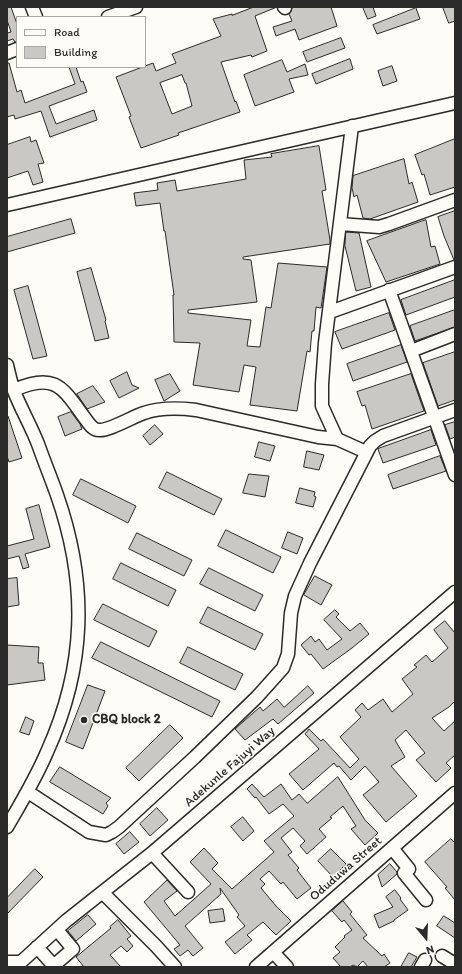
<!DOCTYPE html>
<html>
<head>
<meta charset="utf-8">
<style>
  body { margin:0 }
  #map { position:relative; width:462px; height:974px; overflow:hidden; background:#fdfcf7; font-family:Itim,sans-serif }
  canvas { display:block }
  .frame { position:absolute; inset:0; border:8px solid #2b2b2b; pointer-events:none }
  .legend { position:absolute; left:16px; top:16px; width:130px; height:52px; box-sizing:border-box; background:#fdfcf7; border:1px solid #a9a8a5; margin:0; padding:5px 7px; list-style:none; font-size:12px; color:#2b2b2b }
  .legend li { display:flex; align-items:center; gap:8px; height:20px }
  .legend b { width:20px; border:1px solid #a9a8a5 }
  .north { position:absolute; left:406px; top:918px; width:40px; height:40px; -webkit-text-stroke:3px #fdfcf7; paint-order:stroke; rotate:161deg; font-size:11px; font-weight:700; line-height:16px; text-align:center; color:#2b2b2b }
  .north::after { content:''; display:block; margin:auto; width:14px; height:18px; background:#2b2b2b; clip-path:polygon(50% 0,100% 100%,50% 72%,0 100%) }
</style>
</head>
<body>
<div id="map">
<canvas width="462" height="974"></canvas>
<div class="frame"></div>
<ul class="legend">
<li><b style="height:5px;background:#fdfcf7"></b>Road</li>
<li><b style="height:11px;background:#c9c8c4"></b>Building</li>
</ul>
<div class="north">N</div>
</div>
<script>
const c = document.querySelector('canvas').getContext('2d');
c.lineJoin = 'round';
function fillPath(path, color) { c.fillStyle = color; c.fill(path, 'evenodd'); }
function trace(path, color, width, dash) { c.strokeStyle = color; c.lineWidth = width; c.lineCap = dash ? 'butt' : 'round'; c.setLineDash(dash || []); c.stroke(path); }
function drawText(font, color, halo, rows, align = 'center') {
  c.font = font + ' Itim,sans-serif'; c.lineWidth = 3; c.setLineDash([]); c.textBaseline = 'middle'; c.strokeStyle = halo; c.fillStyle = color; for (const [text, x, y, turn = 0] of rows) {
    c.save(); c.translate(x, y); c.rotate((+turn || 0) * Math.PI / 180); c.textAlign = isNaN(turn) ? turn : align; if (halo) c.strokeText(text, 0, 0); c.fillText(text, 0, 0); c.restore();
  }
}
const building = new Path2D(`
  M7,7H11L17,24V42H15L13,39L7,41V33L11,32L7,20Z
  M254,7H277L255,16L267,51L252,57L251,55L221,62L235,102L236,101L240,112L178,133L179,135L141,148L129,117L131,116L116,77L153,63L156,71L176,63L172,54L221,36L213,19L232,14V15ZM182,75L185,83H186L192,106L172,114L160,83Z
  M294,7H331L337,26L299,40L295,29L276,36L273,27L292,21L289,14L292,8Z
  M363,7H373L376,16L368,19Z
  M443,7H455V21L449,23Z
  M416,8L420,19L377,34L373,25Z
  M341,38L345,48L307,62L303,52Z
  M350,59L353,69L316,84L312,74Z
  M282,60L287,72L305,64L308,75L289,79L294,92L255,106L244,75Z
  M7,63H9L17,92L21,90L25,103L75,84L69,67H76L81,82L83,81L87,92L49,106L56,124L94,110L97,120L50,137L41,111L15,119L14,115L7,117Z
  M392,66L397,81L383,86L378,71Z
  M30,137L31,142L36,140L44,163L38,164L43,182L33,185L28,171L7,178V145Z
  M455,139V187L430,195L424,174L422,175L415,155Z
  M319,146L326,190L322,191L330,240V244L243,257V259L251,260L257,302L188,310V313L251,320L247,346L260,347L266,307L271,308L278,263L327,267L321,308L316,307L314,331H312L310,352L307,351L297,411L250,405L256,367L244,365L239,392L193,385L200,343L174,342L173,295H174L165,231H164L160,203L136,206L134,193L158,190L157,183L175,180L177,191L246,179L244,160L272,157L271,154Z
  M404,159L409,184L412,182L418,202L370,219L363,218L357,195L354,197L352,188L353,176Z
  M455,211V260H454L444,236L438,217Z
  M71,219L75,233L7,252V237Z
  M426,220L431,247L435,246L440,264L386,282L367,241Z
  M346,232L359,233L371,287L356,291L345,246Z
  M91,268L106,320L105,321L109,338L95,341L77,272Z
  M455,280V297L406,315L401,300Z
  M28,286L47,356L33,359L14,290Z
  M455,310V327L415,341L410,326Z
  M389,313L395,330L342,349L335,332Z
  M401,345L407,362L353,381L347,364Z
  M455,352V400L438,406L423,363Z
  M127,372L132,385L139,388L119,398L110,381Z
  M170,374L180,391L164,401L155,380Z
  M411,374L424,411L372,429L365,405L362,406L357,392Z
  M93,386L105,402L87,409L77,394Z
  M71,412L80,424L82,429L65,436L58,417Z
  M7,416H8L22,458L9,462L7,456Z
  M455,422V437L450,439L445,425Z
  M155,425L163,434L150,445L143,436Z
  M431,430L436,445L383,463L378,449Z
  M259,442L275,446L270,461L255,457Z
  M307,451L324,455L319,470L304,467Z
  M440,456L446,471L393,489L388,475Z
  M167,472L222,499L214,515L159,488Z
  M249,474L269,476L265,497L243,493Z
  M81,479L136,506L128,523L73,495Z
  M300,488L315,492L314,496L316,497L313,507L296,503Z
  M39,505L50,547L25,554L29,567L23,569L19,556L7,559V546L34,539L26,509Z
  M226,530L281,557L273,573L218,546Z
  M288,532L303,538L297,554L282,548Z
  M137,533L192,560L184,576L129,549Z
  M121,563L176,590L168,606L113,579Z
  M209,568L263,595L255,611L200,584Z
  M315,576L332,585L321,605L304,595Z
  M17,578L19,605L7,607V579Z
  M103,604L157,631L149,647L94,620Z
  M208,607L263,634L255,650L200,623Z
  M335,610L339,614L336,617L350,631L360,623L369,634L352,648L323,669L311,654L309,655L301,645L311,636L315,642L319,639L327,650L342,639L324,620Z
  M445,621L455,633V701L449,707L432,718L444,731L455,721V755L446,763L451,768L436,782L416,760L425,753L406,730L395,740L405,757L391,766L417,796L386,822L363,795L379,782L365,766L351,780L339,766L337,767L334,763L303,790L289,774L319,749L305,734L309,729L321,741L323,739L350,768L359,759L340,737L361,717L355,710L362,703L368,710L383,699L392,712L413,694L402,679L417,667L414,665L426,655L432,662L448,648L434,630Z
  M101,642L220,701L212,717L92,658Z
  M7,645L39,647L38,663H43L45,680L7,685Z
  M188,647L243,674L235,690L180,663Z
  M88,685L105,691L83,749L66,742Z
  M308,686L314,693L278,724L273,719L245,740L235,729L260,707L263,711L277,699L284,707Z
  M26,717L34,721L29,735L20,732Z
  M170,725L183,738L139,781L126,768Z
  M60,767L111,798L106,803L108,806L103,814L50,782Z
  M338,777L365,820L378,833L365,845L351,829L356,826L343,806L330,817L332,818L319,829L326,837L307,854L300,846L305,841L293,828L281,838L292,852L288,855L299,868L297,870L311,888L297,899L283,882L281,884L269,871L260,879L265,884L261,888L276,906L291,921L276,935L263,922L247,935L252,940L235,954L225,942L245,926L237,917L239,915L220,888L221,894L185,926L203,948L193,956L188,950L180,956L174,949L180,945L144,902L167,880L177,891L164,901L175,916L211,884L190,862L204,848L218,863L212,869L232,889L274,852L264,841L294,816L283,804L269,814L256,797L255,798L247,789L252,784L264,797L281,784L292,800L299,794L307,803Z
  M157,808L168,820L150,836L140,824Z
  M243,817L254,831L243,841L231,827Z
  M130,832L139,842L124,854L116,844Z
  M451,839L455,843V900L445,888L447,887L425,862Z
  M331,849L346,864L333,877L318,861Z
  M390,864L397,872V874L382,887L378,875Z
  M35,869L43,877L7,914V898Z
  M395,890L401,898L400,899L408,910L394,920V921L379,928L374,915L393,907L386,897Z
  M343,901L352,912L350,914L367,935L363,938L382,956L384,954L390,963L384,967H368L363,961L357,967L353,965L350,967H341L333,958L340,952L335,947L345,937L344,936L352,930L344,920L342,922L332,911Z
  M223,909L225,921L210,923L208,911Z
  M88,915L96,924L76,941L68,931Z
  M444,916L455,923V938L437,926Z
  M118,920L131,936L127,939L133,946L127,952L121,946L110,955L121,967H84L76,957L111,928L110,927Z
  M409,953L417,957L411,967H401Z`);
const minor = new Path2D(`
  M32,7L36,17
  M284,7L285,8
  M108,17L136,7
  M7,53L17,49
  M352,126L325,343L322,384V406L337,439L366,452
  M7,205L455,103
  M340,224L379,227L389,224L455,200
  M389,290L455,475
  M330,312L455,267
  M411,351L455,334
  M7,365C9,374 11,383 14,391C21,409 31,426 38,444C44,461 51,478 57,495C88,584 86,666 47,752C36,778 21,803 7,827
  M14,390C57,371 63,389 87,421C90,425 93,430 99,430C109,431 134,416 144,413C161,407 179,408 196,410L318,437L337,439
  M28,792L89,832L106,835L112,832L119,827L195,757L257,697L283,668L288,654L291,613L295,596L310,563L370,446L375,441L383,436L455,410
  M392,848L409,869L404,873L426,900
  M152,853L188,892
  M103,893L156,946L175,967
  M37,947L54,966
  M273,952L287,967
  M442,956L455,964
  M7,962H21L66,921L152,853L455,592
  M52,967L73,949L57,930
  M256,967L455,793
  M421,967L425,960`);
const markers = [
  [84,720,4,"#2b2b2b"]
];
const poiNames = [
  ["CBQ block 2",92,720]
];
const streetNames = [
  ["Adekunle Fajuyi Way",230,767,-41],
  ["Oduduwa Street",346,869,-41]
];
fillPath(building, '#c9c8c4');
trace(building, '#2b2b2b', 1);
trace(minor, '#2b2b2b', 15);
trace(minor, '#fdfcf7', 12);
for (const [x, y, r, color] of markers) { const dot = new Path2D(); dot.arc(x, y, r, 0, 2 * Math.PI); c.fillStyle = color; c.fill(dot); trace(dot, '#fdfcf7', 1.5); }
drawText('bold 13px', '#2b2b2b', '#fdfcf7', poiNames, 'left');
drawText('13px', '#2b2b2b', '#fdfcf7', streetNames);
</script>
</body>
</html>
